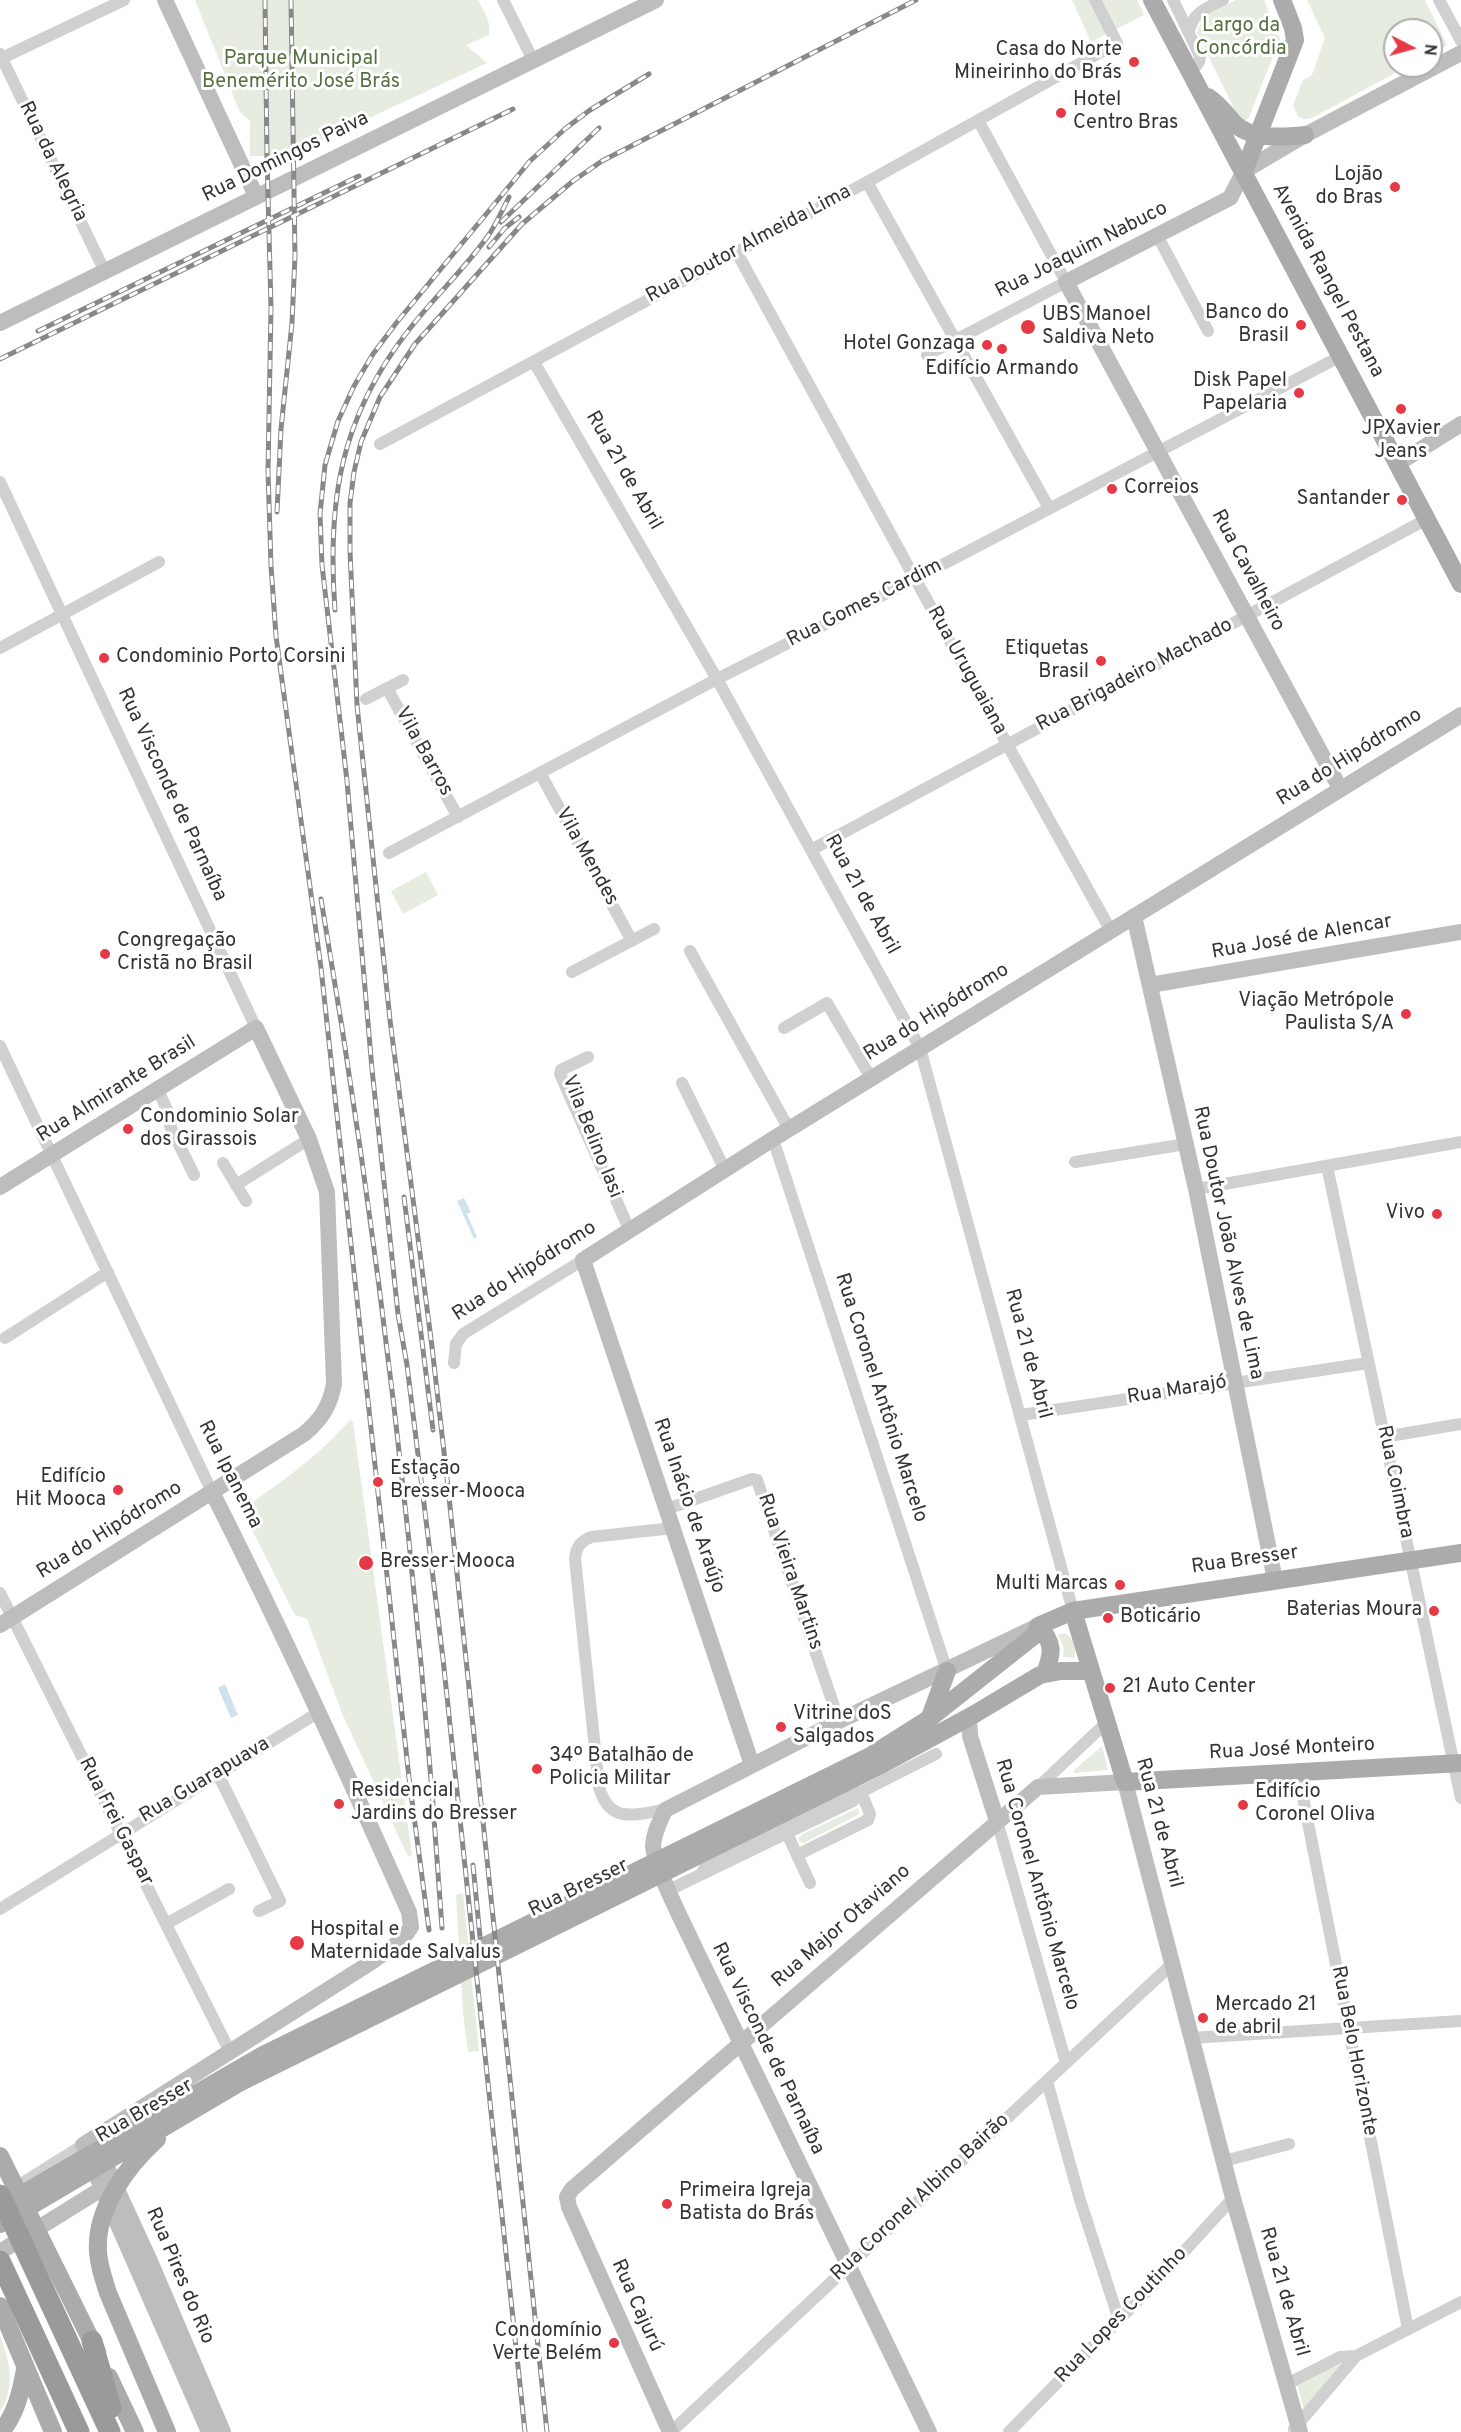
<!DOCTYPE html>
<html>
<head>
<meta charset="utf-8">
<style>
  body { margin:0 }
  #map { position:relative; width:1461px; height:2432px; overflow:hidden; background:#fff; font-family:Overpass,sans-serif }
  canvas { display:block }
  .north { position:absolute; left:1383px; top:18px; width:60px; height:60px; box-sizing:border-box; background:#fff; border:2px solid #adadad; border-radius:50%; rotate:96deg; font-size:16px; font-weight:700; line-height:24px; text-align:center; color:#333 }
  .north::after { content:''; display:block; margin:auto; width:21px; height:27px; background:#e63946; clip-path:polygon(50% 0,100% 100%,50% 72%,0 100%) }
</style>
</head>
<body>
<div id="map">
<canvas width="1461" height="2432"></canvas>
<div class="north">N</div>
</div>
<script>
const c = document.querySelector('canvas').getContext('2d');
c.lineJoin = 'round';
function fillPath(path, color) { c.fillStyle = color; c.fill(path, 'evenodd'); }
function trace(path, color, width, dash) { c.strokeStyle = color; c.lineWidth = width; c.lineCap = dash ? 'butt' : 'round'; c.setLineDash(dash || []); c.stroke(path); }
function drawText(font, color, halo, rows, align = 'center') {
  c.font = font + ' Overpass,sans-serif'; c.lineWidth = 6; c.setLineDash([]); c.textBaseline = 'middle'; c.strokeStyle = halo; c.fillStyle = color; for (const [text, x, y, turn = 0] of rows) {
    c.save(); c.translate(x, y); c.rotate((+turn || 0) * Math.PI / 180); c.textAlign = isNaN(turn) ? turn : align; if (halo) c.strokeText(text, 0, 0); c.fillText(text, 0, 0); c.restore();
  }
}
const green = new Path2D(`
  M195,0H478C483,10 492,23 489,35L466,45L487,63L305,148V155L289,156L267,164V156H250V121L240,112Z
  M1072,0H1137L1144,15L1091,42Z
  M1236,0H1264L1280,39L1249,117L1245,121H1240L1197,32L1203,17Z
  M1307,0H1425L1447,45L1431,54V30H1395V66H1408L1312,118L1304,119L1298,116L1293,106L1303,80L1312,75L1325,38Z
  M426,872L438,895L403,914L391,891Z
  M350,1420L353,1422L412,1855L408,1857L342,1713L307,1619L295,1615L247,1520L249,1505C285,1479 321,1454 350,1420Z
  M1065,1633C1073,1636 1077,1651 1074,1658L1063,1657L1064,1649L1058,1634Z
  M1102,1746L1108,1770L1073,1773L1074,1770Z
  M858,1808L859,1814L804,1843L799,1842V1838L803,1834Z
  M463,1893L479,2051L468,2052L463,2013L456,1895Z
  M0,2336C10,2363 16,2386 0,2412Z
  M1347,2361L1304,2411L1297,2383Z`);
const water = new Path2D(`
  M464,1198L471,1212L467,1214L477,1237L474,1239L457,1201Z
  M225,1684L238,1715L231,1718L218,1688Z`);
const street = new Path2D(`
  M503,0L533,60
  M1173,0L1200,56L1199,62L1191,72
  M1439,0L1461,41
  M1189,31C1193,12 1207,8 1223,0
  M0,54L104,270
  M2,58L124,0
  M867,182L1049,508
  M1157,235L1208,331
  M736,251L908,566L1111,931
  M927,355L1066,282L978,120
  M534,362L717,679L920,1048L1073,1611
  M380,444L867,182L1117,43L1095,0
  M0,482L256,1028
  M0,648L159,562
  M387,688L458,817
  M366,699L403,680
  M540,773L632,941
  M811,850L1427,519
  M389,853L717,679L915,579L1341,356
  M690,951L789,1129
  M572,972L654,929
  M784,1028L827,1003L871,1078
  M0,1046L212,1492
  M588,1057L561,1070L560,1074L630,1231
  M682,1083L725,1170
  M158,1090L172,1121L170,1126L194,1175
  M773,1139L947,1671
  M1075,1162L1186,1144
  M223,1163L246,1201
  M1327,1166L1461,1798
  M236,1185L309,1139
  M1196,1189L1461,1142
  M5,1338L108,1272
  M454,1363L456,1344L463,1334L583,1260
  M1021,1415L1368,1363
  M1384,1437L1461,1424
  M667,1509L752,1479L757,1480L839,1721
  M0,1593L230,2052
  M1298,1772L1408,2329
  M218,1774L280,1901L259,1911
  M1038,1787L1106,1723
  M665,1810C634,1814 610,1825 599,1787L575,1559C576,1547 580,1542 591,1537L673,1528
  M997,1821L1066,2063
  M784,1827L810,1883
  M797,1855L868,1820L870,1814L861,1792
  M701,1874L708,1863L849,1793L861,1792
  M669,1890L853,1801L861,1792L936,1754
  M0,1909L319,1712
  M166,1924L229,1889
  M1191,2038L1461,2021
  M1047,2081L1080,2200L1119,2320
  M1224,2161L1289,2144
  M24,2182L83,2145
  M1285,2385L1340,2357L1356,2356
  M1294,2429L1356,2356L1461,2302
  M671,2432L1172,1964
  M1009,2432L1158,2280L1233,2198`);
const secondary = new Path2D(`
  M165,0L256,196
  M0,323L656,0
  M1397,464L1461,424
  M1340,788L1066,282L1230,198L1244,171L1305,135L1461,53
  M1134,916L1196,1189L1275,1580
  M1150,985L1461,932
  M0,1187L256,1028L309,1139L327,1192L334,1384C330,1406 321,1420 304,1434L0,1625
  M969,1717L970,1736L997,1821
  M752,1765L583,1260L773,1139L1461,715
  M99,2150L149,2259L223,2432
  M0,2252L111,2183
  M209,2432L83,2145L370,1963L402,1940L411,1927L409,1912C346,1771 282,1630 212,1492
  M670,2432L569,2207L567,2197L572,2189L1038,1787L1125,1782L1233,2198L1300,2432
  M929,2432L695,1948C685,1926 653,1865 653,1845C654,1832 660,1821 665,1810L839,1721L1038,1626`);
const primary = new Path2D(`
  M1152,0L1461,584
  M1208,97C1220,105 1226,114 1235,124C1251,140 1285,137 1305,135
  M1244,171L1295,40L1293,28L1282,0
  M1073,1611L1125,1782L1461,1763
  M1038,1626C1054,1642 1053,1653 1045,1673
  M930,1717L947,1671
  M157,2139C127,2166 95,2209 98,2252C99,2267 104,2280 108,2293L167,2432
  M0,2156L97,2352
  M0,2207L263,2055L870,1756L930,1718L1035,1635L1038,1626L1073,1611L1461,1553
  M0,2224L239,2083L879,1766L973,1715L1040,1675L1061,1671H1091
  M0,2306L53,2432
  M109,2377L135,2432
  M1,2432C16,2414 21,2392 25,2369`);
const highway = new Path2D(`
  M0,2195L110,2432
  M0,2261L79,2432
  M92,2341L111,2408`);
const rail = new Path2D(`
  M265,0L267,157L271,308L268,471L271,566L276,636L321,968L409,1778L429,1930
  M501,222L599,128
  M489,247L505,228L519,217
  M38,331L359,176
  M0,359L513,109
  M277,512L281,429L292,323L295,256L291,0
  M335,610C327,502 340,418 408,331C434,297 466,268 490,233C497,222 503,209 509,197
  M321,899C379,1240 419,1583 442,1928
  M404,1197L433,1430
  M473,1865L480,1937
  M525,2432L443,1659L407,1365L398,1314L372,1069L347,781L322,565L320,514L325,465L338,421L354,386L373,354L397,322L530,161L566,128L590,110L649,74
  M547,2432L447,1478L432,1347L390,1020L357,705L350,551V503L354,472L361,442L380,397L415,344L522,224L573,181L602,161L916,0`);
const markers = [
  [1134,62,6,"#e63946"],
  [1061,113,6,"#e63946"],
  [1395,187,6,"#e63946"],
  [1301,325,6,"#e63946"],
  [1028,327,8,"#e63946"],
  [987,345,6,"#e63946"],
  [1002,349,6,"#e63946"],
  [1299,393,6,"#e63946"],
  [1401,409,6,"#e63946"],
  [1112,489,6,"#e63946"],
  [1402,500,6,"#e63946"],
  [104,658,6,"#e63946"],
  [1101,661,6,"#e63946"],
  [105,954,6,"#e63946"],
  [1406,1014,6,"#e63946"],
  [128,1129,6,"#e63946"],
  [1437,1214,6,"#e63946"],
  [378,1482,6,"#e63946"],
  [118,1490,6,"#e63946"],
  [366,1563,8,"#e63946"],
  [1120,1585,6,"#e63946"],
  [1434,1611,6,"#e63946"],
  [1108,1618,6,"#e63946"],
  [1110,1688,6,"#e63946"],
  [781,1727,6,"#e63946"],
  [537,1769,6,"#e63946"],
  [339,1804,6,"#e63946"],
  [1243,1805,6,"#e63946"],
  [297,1943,8,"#e63946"],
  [1203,2018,6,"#e63946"],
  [667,2204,6,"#e63946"],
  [614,2343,6,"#e63946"]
];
const parkNames = [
  ["Largo da",1241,27],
  ["Concórdia",1241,50],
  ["Parque Municipal",301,60],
  ["Benemérito José Brás",301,83]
];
const poiNames = [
  ["Casa do Norte",1122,51,"right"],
  ["Mineirinho do Brás",1122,74,"right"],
  ["Hotel",1073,101],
  ["Centro Bras",1073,124],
  ["Lojão",1383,176,"right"],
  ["do Bras",1383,199,"right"],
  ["Banco do",1289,314,"right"],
  ["Brasil",1289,337,"right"],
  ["UBS Manoel",1042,316],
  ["Saldiva Neto",1042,339],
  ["Hotel Gonzaga",975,345,"right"],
  ["Edifício Armando",1002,370,"center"],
  ["Disk Papel",1287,382,"right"],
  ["Papelaria",1287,405,"right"],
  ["JPXavier",1401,430,"center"],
  ["Jeans",1401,453,"center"],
  ["Correios",1124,489],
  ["Santander",1390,500,"right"],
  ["Etiquetas",1089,650,"right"],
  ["Brasil",1089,673,"right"],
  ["Condominio Porto Corsini",116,658],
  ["Congregação",117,942],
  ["Cristã no Brasil",117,965],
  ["Viação Metrópole",1394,1002,"right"],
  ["Paulista S/A",1394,1025,"right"],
  ["Condominio Solar",140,1118],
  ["dos Girassois",140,1141],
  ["Vivo",1425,1214,"right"],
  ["Estação",390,1470],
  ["Bresser-Mooca",390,1493],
  ["Edifício",106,1478,"right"],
  ["Hit Mooca",106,1501,"right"],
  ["Bresser-Mooca",380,1563],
  ["Multi Marcas",1108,1585,"right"],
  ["Baterias Moura",1422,1611,"right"],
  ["Boticário",1120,1618],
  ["21 Auto Center",1122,1688],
  ["Vitrine doS",793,1715],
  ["Salgados",793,1738],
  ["34º Batalhão de",549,1757],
  ["Policia Militar",549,1780],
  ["Residencial",351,1792],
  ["Jardins do Bresser",351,1815],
  ["Edifício",1255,1793],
  ["Coronel Oliva",1255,1816],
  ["Hospital e",310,1931],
  ["Maternidade Salvalus",310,1954],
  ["Mercado 21",1215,2006],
  ["de abril",1215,2029],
  ["Primeira Igreja",679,2192],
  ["Batista do Brás",679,2215],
  ["Condomínio",602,2332,"right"],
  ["Verte Belém",602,2355,"right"]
];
const streetNames = [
  ["Rua Domingos Paiva",286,158,-26],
  ["Rua da Alegria",52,162,64],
  ["Rua Doutor Almeida Lima",749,245,-28],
  ["Rua Joaquim Nabuco",1082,251,-27],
  ["Avenida Rangel Pestana",1327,281,62],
  ["Rua 21 de Abril",623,471,60],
  ["Rua Cavalheiro",1247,571,62],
  ["Rua Gomes Cardim",865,604,-27],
  ["Rua Uruguaiana",966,671,61],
  ["Rua Brigadeiro Machado",1135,676,-28],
  ["Vila Barros",423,752,61],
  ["Rua do Hipódromo",1350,758,-32],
  ["Rua Visconde de Parnaíba",171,795,65],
  ["Vila Mendes",586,857,61],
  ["Rua 21 de Abril",861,895,61],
  ["Rua José de Alencar",1302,938,-10],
  ["Rua do Hipódromo",937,1013,-32],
  ["Rua Almirante Brasil",117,1090,-32],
  ["Vila Belino Iasi",591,1137,68],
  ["Rua Doutor João Alves de Lima",1227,1243,78],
  ["Rua do Hipódromo",525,1272,-33],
  ["Rua 21 de Abril",1027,1354,75],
  ["Rua Marajó",1177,1391,-9],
  ["Rua Coronel Antônio Marcelo",880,1398,72],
  ["Rua Ipanema",229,1475,63],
  ["Rua Coimbra",1394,1482,78],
  ["Rua Inácio de Araújo",688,1506,71],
  ["Rua do Hipódromo",110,1531,-32],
  ["Rua Bresser",1245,1561,-8],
  ["Rua Vieira Martins",789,1572,71],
  ["Rua José Monteiro",1292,1750,-3],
  ["Rua Guarapuava",205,1781,-31],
  ["Rua Frei Gaspar",115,1822,63],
  ["Rua 21 de Abril",1158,1823,75],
  ["Rua Coronel Antônio Marcelo",1036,1885,74],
  ["Rua Bresser",579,1889,-26],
  ["Rua Major Otaviano",842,1927,-41],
  ["Rua Visconde de Parnaíba",767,2049,64],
  ["Rua Belo Horizonte",1353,2051,79],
  ["Rua Bresser",145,2112,-30],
  ["Rua Coronel Albino Bairão",921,2198,-43],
  ["Rua Pires do Rio",179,2276,67],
  ["Rua 21 de Abril",1283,2292,74],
  ["Rua Cajurú",636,2306,66],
  ["Rua Lopes Coutinho",1122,2316,-46]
];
fillPath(green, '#e6ecdf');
fillPath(water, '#cfe2ee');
trace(street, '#d0d0d0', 12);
trace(secondary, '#bdbdbd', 16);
trace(primary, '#ababab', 18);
trace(highway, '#9a9a9a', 21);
trace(rail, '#888', 5);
trace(rail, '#fff', 3, [9]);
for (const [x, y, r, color] of markers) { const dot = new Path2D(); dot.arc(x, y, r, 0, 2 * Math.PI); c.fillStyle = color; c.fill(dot); trace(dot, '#fff', 2); }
drawText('20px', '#56703f', '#fff', parkNames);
drawText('20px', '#333', '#fff', poiNames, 'left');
drawText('20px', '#333', '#fff', streetNames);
</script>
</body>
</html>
